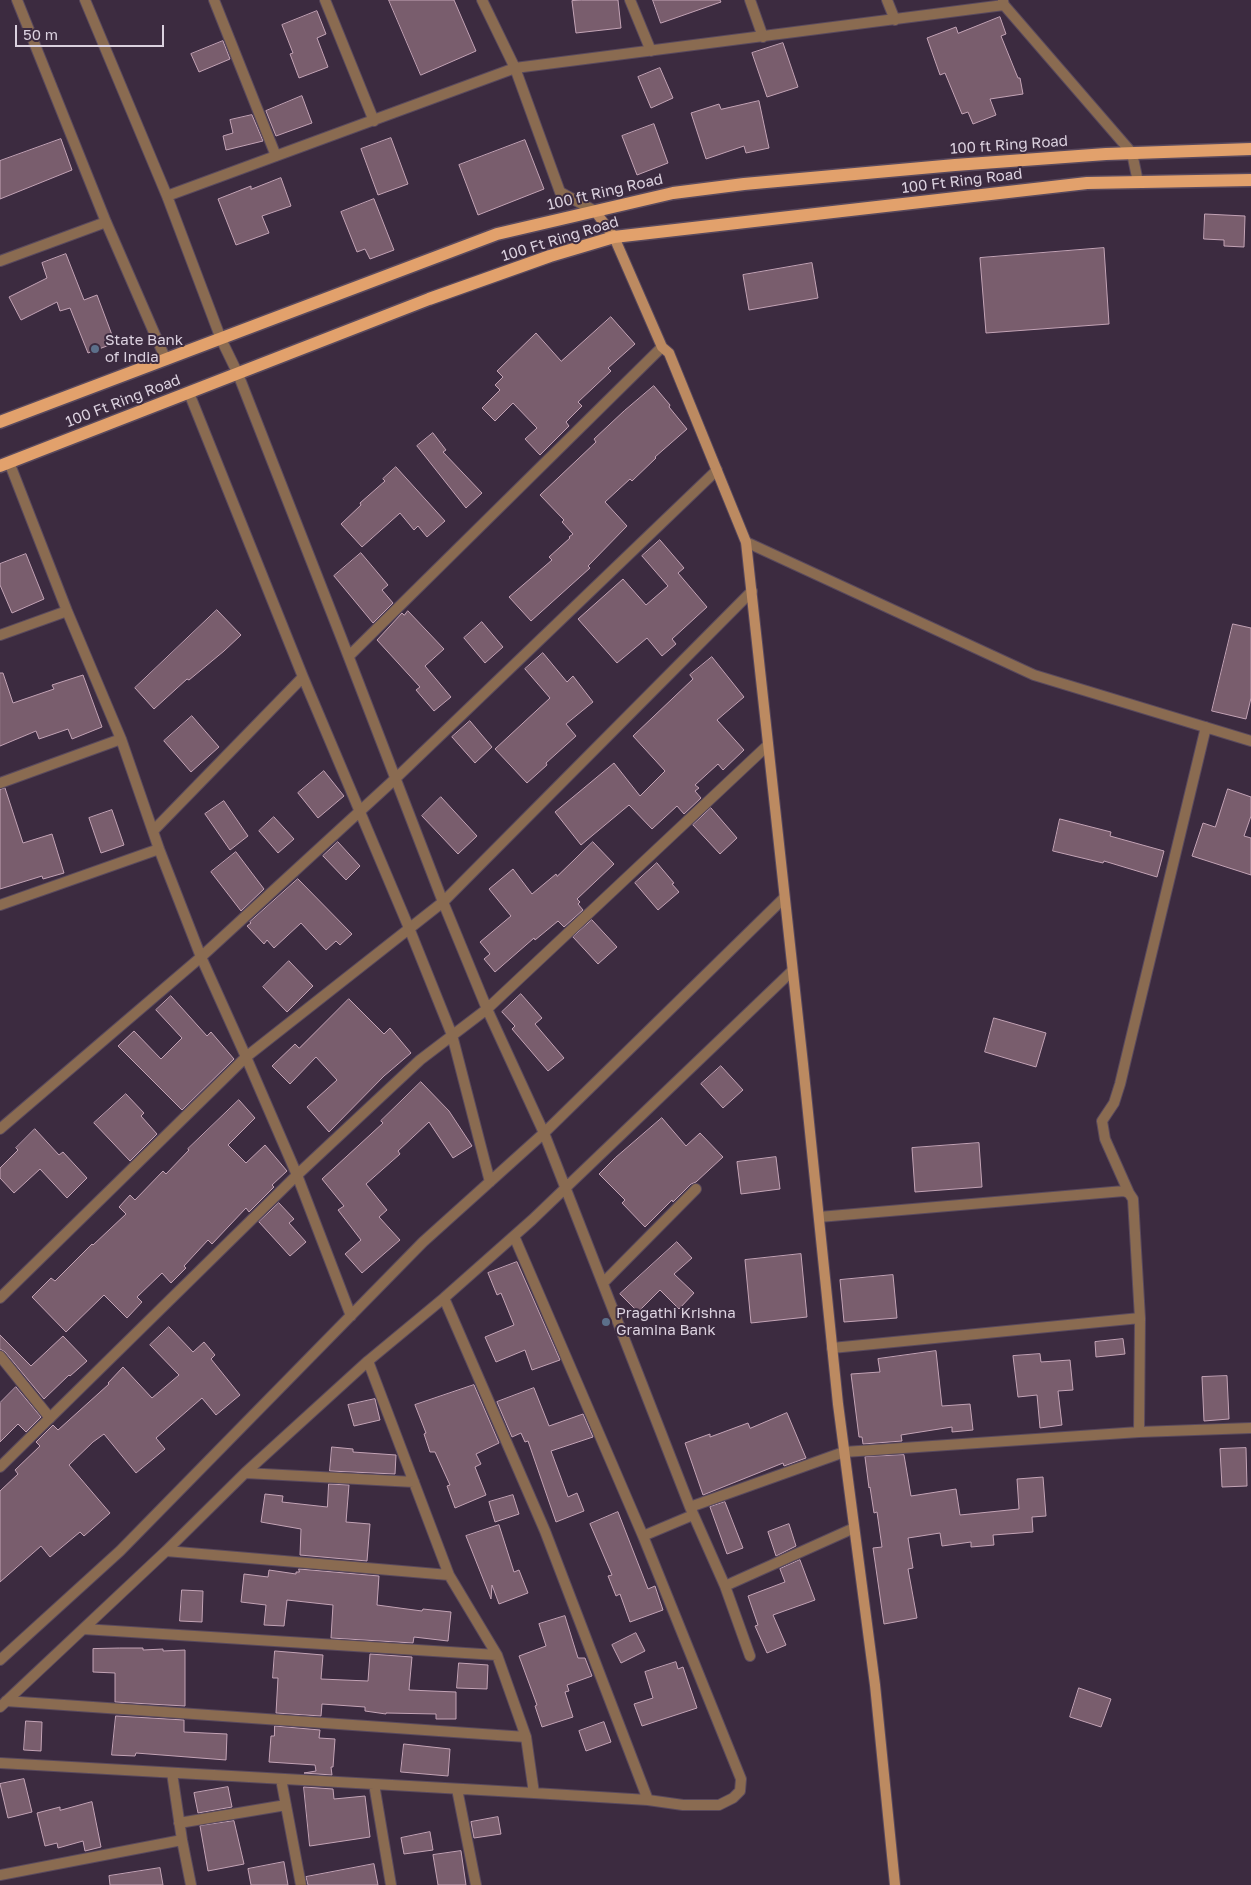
<!DOCTYPE html>
<html>
<head>
<meta charset="utf-8">
<style>
  body { margin:0 }
  #map { position:relative; width:1251px; height:1885px; overflow:hidden; background:#3c2b40; font-family:"Golos Text",sans-serif }
  canvas { display:block }
  .scale { position:absolute; left:15px; top:25px; width:149px; height:22px; box-sizing:border-box; border:2px solid #dbd1df; border-top:0; padding-left:6px; font-size:15px; line-height:18px; white-space:nowrap; color:#dbd1df; -webkit-text-stroke:4px #3c2b40; paint-order:stroke }
</style>
</head>
<body>
<div id="map">
<canvas width="1251" height="1885"></canvas>
<div class="scale">50 m</div>
</div>
<script>
const c = document.querySelector('canvas').getContext('2d');
c.lineJoin = 'round';
function fillPath(path, color) { c.fillStyle = color; c.fill(path, 'evenodd'); }
function trace(path, color, width, dash) { c.strokeStyle = color; c.lineWidth = width; c.lineCap = dash ? 'butt' : 'round'; c.setLineDash(dash || []); c.stroke(path); }
function drawText(font, color, halo, rows, align = 'center') {
  c.font = font + ' "Golos Text",sans-serif'; c.lineWidth = 4; c.setLineDash([]); c.textBaseline = 'middle'; c.strokeStyle = halo; c.fillStyle = color; for (const [text, x, y, turn = 0] of rows) {
    c.save(); c.translate(x, y); c.rotate((+turn || 0) * Math.PI / 180); c.textAlign = isNaN(turn) ? turn : align; if (halo) c.strokeText(text, 0, 0); c.fillText(text, 0, 0); c.restore();
  }
}
const building = new Path2D(`
  M389,0H454L476,51L421,75Z
  M582,0H618L621,28L576,33L572,1Z
  M653,0H720L721,2L661,23Z
  M317,11L326,34L317,38L328,67L299,78L290,54L293,53L282,25Z
  M1000,17L1006,34L1001,36L1018,78H1020L1023,94L990,99L996,115L973,124L968,112L962,114L945,73L940,75L927,38L956,27L958,33Z
  M223,41L230,59L199,72L191,54Z
  M783,43L798,87L767,97L752,53Z
  M660,68L673,98L651,108L638,77Z
  M302,96L312,123L276,136L266,111Z
  M759,101L769,148L746,153L744,146L706,159L691,113L719,104L721,109Z
  M252,115L263,141L226,150L223,136L233,133L230,120Z
  M654,124L668,163L637,175L622,136Z
  M391,138L408,184L378,195L361,149Z
  M61,139L72,170L0,199V161Z
  M525,140L544,189L478,215L459,165Z
  M281,178L291,206L262,216L269,233L236,245L218,199L251,186V189Z
  M374,199L394,250L370,259L365,249L357,252L341,212Z
  M1205,214L1245,216L1244,247L1224,246V240L1204,239Z
  M1104,248L1109,324L986,333L980,258Z
  M66,254L84,300L97,295L115,343L88,353L70,308L60,311L57,302L21,320L9,297L47,278L42,263Z
  M812,263L818,298L749,310L743,275Z
  M611,317L635,344L608,368L611,371L578,402L582,406L566,422L569,426L540,455L525,439L537,428L513,403L495,421L482,408L500,390L495,385L503,377L497,371L536,333L561,361Z
  M654,386L670,405L669,407L687,429L655,457L656,458L632,481L630,479L605,502L627,526L588,566L590,568L531,621L509,597L552,560L549,557L570,538L569,537L573,534L562,522L564,520L540,495L596,442L594,439L624,411Z
  M433,433L446,450L443,452L482,493L466,508L417,446Z
  M396,467L445,521L427,537L418,526L414,530L400,513L362,547L341,524L361,505L360,503L385,481L383,479Z
  M660,540L684,568L678,573L707,607L672,639L676,644L662,656L647,638L617,663L578,619L623,579L646,605L668,586L642,556Z
  M361,553L388,585L382,590L393,603L373,623L334,576Z
  M26,554L44,599L12,613L0,585V564Z
  M217,610L241,635L224,651L189,680L187,679L154,709L135,688Z
  M408,611L444,649L425,666L451,697L434,711L416,690L420,687L377,640L402,613L404,615Z
  M482,622L503,647L485,663L464,638Z
  M1233,624L1251,628V698L1246,719L1212,711Z
  M543,653L567,682L573,676L593,702L566,724L576,736L546,763L547,765L527,783L495,749L550,698L525,669Z
  M712,657L744,697L717,720L744,750L723,770L718,764L695,785L699,788L695,791L701,798L684,814L677,806L652,829L629,805L581,845L555,812L614,763L640,796L665,771L633,736L693,679L690,675Z
  M0,673H3L13,703L54,689L52,685L83,675L102,727L72,739L68,729L39,739L36,731L0,746Z
  M192,716L219,747L191,772L164,741Z
  M470,721L492,747L475,763L452,737Z
  M324,771L344,796L318,818L298,793Z
  M5,788L23,843L52,834L64,873L43,879L42,876L0,889V790Z
  M1228,789L1251,797V816L1244,836L1251,838V875L1192,856L1203,823L1215,827Z
  M441,797L477,836L458,854L422,816Z
  M224,801L248,836L230,850L205,814Z
  M711,808L737,838L720,854L693,825Z
  M112,810L124,845L101,853L89,818Z
  M274,817L294,839L278,853L259,831Z
  M1060,819L1111,832L1110,836L1164,851L1157,877L1104,861L1103,863L1053,851Z
  M338,842L360,866L346,880L323,856Z
  M593,842L614,864L577,899L580,902L578,904L583,910L564,927L558,921L535,940L534,938L495,972L484,959L490,954L480,942L511,916L489,889L513,869L532,894L556,874L557,876Z
  M236,852L264,889L241,911L211,872Z
  M657,863L674,883L672,884L679,892L658,910L635,883Z
  M298,879L352,934L340,945L336,941L326,950L301,923L274,948L267,940L264,944L247,926L251,923L250,922Z
  M592,920L617,947L598,964L573,937Z
  M289,961L313,986L287,1012L263,987Z
  M521,994L542,1018L535,1024L564,1058L548,1071L512,1029L515,1026L502,1012Z
  M171,996L207,1036L211,1032L234,1059L182,1110L118,1046L134,1031L161,1059L182,1038L156,1010Z
  M349,999L384,1034L390,1028L411,1053L384,1076L329,1132L307,1107L337,1080L316,1057L290,1084L272,1066L295,1044L299,1048Z
  M994,1018L1046,1033L1036,1067L985,1052Z
  M721,1066L743,1090L723,1108L701,1084Z
  M421,1082L449,1111L472,1146L453,1158L429,1122L398,1151L400,1154L366,1184L387,1210L379,1217L400,1240L362,1273L345,1254L361,1240L338,1210L344,1206L322,1179L383,1123L381,1121Z
  M126,1094L144,1113L141,1116L157,1134L130,1161L94,1123Z
  M239,1100L255,1118L228,1145L246,1163L265,1145L287,1171L272,1185L274,1187L249,1212L246,1208L212,1244L208,1240L184,1266L186,1268L171,1283L162,1273L137,1297L142,1302L127,1318L104,1295L66,1332L32,1297L51,1278L55,1281L92,1244L93,1245L126,1214L119,1207L130,1195L135,1200L163,1171L166,1174L189,1150L188,1149Z
  M662,1118L686,1146L700,1133L723,1157L696,1182L691,1184L673,1202L672,1200L645,1227L622,1203L625,1200L599,1174L615,1158Z
  M35,1129L59,1155L63,1152L87,1178L67,1198L40,1169L14,1193L0,1178V1168L18,1150L16,1148Z
  M979,1143L982,1187L915,1192L912,1148Z
  M776,1157L780,1189L741,1194L737,1162Z
  M279,1203L294,1219L289,1223L306,1242L290,1256L259,1222Z
  M677,1242L692,1258L674,1274L694,1293L679,1309L660,1290L638,1312L620,1294Z
  M801,1254L807,1317L751,1323L745,1260Z
  M517,1262L560,1360L532,1370L525,1350L496,1362L485,1337L514,1325L501,1293L497,1295L488,1273Z
  M893,1275L897,1318L844,1322L840,1280Z
  M169,1327L193,1352L204,1342L215,1355L211,1359L240,1395L216,1415L202,1398L156,1438L165,1449L136,1473L104,1434L93,1442L69,1465L110,1513L84,1536L80,1532L50,1557L41,1546L0,1582V1491L18,1474L15,1470L40,1446L36,1442L53,1425L58,1430L109,1384L108,1383L123,1367L152,1398L179,1375L150,1345Z
  M0,1335L31,1366L63,1336L87,1361L70,1376L69,1375L44,1399L5,1352L0,1349Z
  M1123,1339L1125,1354L1096,1357L1095,1342Z
  M936,1351L942,1406L970,1404L973,1430L952,1432V1427L901,1435L902,1441L863,1444L862,1437H859L851,1374L880,1372L878,1359Z
  M1040,1354L1041,1362L1070,1360L1073,1390L1058,1391L1062,1425L1040,1428L1037,1395L1018,1397L1013,1356Z
  M1227,1376L1229,1419L1204,1421L1202,1377Z
  M474,1385L499,1443L476,1454L481,1464L475,1467L486,1495L455,1508L447,1486L450,1485L435,1452H430L424,1434L426,1433L415,1405Z
  M16,1387L41,1417L26,1432L18,1424L0,1442V1403Z
  M534,1388L549,1426L583,1414L593,1437L551,1451L568,1497L577,1493L584,1511L556,1522L528,1441L525,1442L521,1433L512,1437L497,1402Z
  M375,1399L380,1420L354,1426L348,1405Z
  M787,1413L806,1458L784,1466L783,1463L703,1495L685,1443L710,1434V1437L748,1423L750,1428Z
  M332,1447L353,1449V1452L396,1455L395,1474L330,1471Z
  M1246,1448L1247,1486L1222,1487L1220,1449Z
  M904,1455L911,1496L956,1489L960,1515L1019,1509L1017,1479L1043,1477L1046,1516L1032,1517L1033,1532L993,1535L994,1545L971,1547V1542L942,1546L940,1533L908,1538L913,1568L908,1569L917,1618L884,1624L873,1548L882,1547L877,1512L874,1513L870,1487L869,1488L865,1457Z
  M329,1484L349,1485L346,1522L370,1524L367,1561L300,1555L301,1529L261,1522L265,1494L283,1496L282,1502L327,1507Z
  M513,1495L519,1514L495,1522L489,1502Z
  M725,1502L743,1548L727,1554L710,1507Z
  M618,1512L648,1589L655,1586L663,1610L630,1622L620,1594L616,1596L608,1576L612,1575L590,1524Z
  M789,1524L796,1546L776,1556L768,1532Z
  M499,1525L514,1572L519,1570L528,1593L499,1604L492,1585L491,1599L466,1536Z
  M800,1560L815,1600L773,1615L786,1645L767,1653L755,1626L758,1625L748,1596L785,1582L780,1569Z
  M299,1569L379,1576L377,1605L422,1611L423,1609L451,1612L448,1641L414,1637L413,1643L331,1638L333,1605L287,1600L284,1626L264,1625L266,1605L241,1602L244,1574L268,1577L269,1570L296,1574V1572H299Z
  M182,1590L203,1591L202,1622L180,1621Z
  M565,1616L578,1658H585L592,1676L567,1685L569,1691L565,1692L573,1717L542,1727L535,1706L537,1705L519,1656L546,1646L539,1624Z
  M636,1633L645,1651L621,1663L612,1645Z
  M120,1648H143V1650L163,1649V1651L185,1650V1706L115,1702V1673L93,1672V1649Z
  M275,1651L323,1655L321,1679L368,1681L370,1654L412,1657L409,1690L456,1692V1719H436V1714L386,1713V1714L365,1711V1707L322,1704L321,1716L276,1713L278,1678H273Z
  M676,1662L678,1669L683,1667L697,1708L642,1726L634,1704L653,1698L645,1672Z
  M459,1663L488,1665L487,1689L457,1688Z
  M1079,1688L1111,1699L1101,1727L1070,1717Z
  M116,1716L184,1720V1732L227,1734L226,1760L136,1753L135,1756L112,1755Z
  M26,1721L42,1722L41,1751L24,1750Z
  M604,1722L611,1742L586,1751L579,1731Z
  M275,1726L320,1730L319,1738L335,1739L333,1767H331L332,1775L304,1773L316,1771L315,1765L269,1762L271,1736H274Z
  M404,1744L450,1749L448,1776L401,1772Z
  M24,1779L32,1812L8,1818L0,1784Z
  M228,1787L232,1807L198,1813L194,1793Z
  M304,1787L333,1789L334,1799L365,1796L370,1837L310,1846Z
  M92,1802L101,1847L85,1851L83,1841L58,1848L57,1843L45,1846L37,1813L60,1807V1810Z
  M498,1817L501,1834L474,1838L471,1822Z
  M234,1821L244,1864L208,1871L200,1826Z
  M430,1832L433,1850L404,1854L401,1838Z
  M461,1851L466,1885H438L433,1855Z
  M284,1862L288,1885H251L248,1869Z
  M374,1864L378,1885H308L306,1877Z
  M160,1868L163,1885H110L109,1876Z`);
const minor = new Path2D(`
  M17,0L106,222L166,360
  M85,0L167,196L221,339L238,374L341,637L443,902L487,1009L544,1133L690,1507L725,1586L750,1656
  M214,0L276,156
  M325,0L374,121
  M482,0L515,68L560,192L595,211
  M630,0L651,51
  M750,0L763,37
  M887,0L895,20
  M1003,1L1004,5L1132,153L1138,182
  M167,196L515,68L1004,5
  M0,261L106,222
  M189,393L303,677L409,928L452,1035L490,1182
  M9,462L67,611L121,739L159,849L201,957L246,1057L297,1175L351,1316
  M746,542L1034,675L1251,741
  M0,635L67,611
  M349,656L662,347
  M0,783L121,739
  M153,831L303,677
  M0,905L159,849
  M0,1129L201,957L395,779L717,470
  M1129,1193L1105,1139L1102,1121L1114,1103L1120,1084L1206,727
  M819,1217L1124,1191L1129,1193L1133,1199L1140,1318L1139,1432
  M603,1283L696,1189
  M0,1298L246,1057L443,902L752,591
  M444,1298L545,1531L648,1800
  M832,1348L1140,1318
  M0,1356L50,1418
  M368,1361L449,1575L497,1655L526,1737L534,1793
  M0,1467L297,1175L420,1060L487,1009L768,745
  M245,1473L414,1482
  M690,1507L844,1452L1139,1432L1251,1428
  M643,1536L693,1515
  M166,1551L449,1575
  M725,1586L854,1528
  M83,1629L497,1655
  M0,1660L120,1551L423,1242L544,1133L784,898
  M6,1701L526,1737
  M0,1707L166,1551L245,1473L368,1361L444,1298L532,1220L792,971
  M0,1763L534,1793L648,1800L683,1805H719L733,1798L740,1791L741,1779L643,1536L514,1236
  M172,1773L182,1840L191,1885
  M281,1779L301,1885
  M374,1784L391,1885
  M457,1789L476,1885
  M179,1823L286,1805
  M0,1875L182,1840`);
const secondary = new Path2D(`
  M595,211L614,237L662,347L669,353L746,542L803,1064L838,1404L875,1685L895,1885`);
const primary = new Path2D(`
  M0,422L497,234L673,193L744,184L955,165L1106,154L1251,149
  M0,466L429,299L550,256L614,237L1087,183L1251,180`);
const markers = [
  [95,349,5,"#5c6f8a"],
  [606,1322,5,"#5c6f8a"]
];
const streetNames = [
  ["100 ft Ring Road",1009,145,-4],
  ["100 Ft Ring Road",962,181,-7],
  ["100 ft Ring Road",605,192,-13],
  ["100 Ft Ring Road",560,239,-17],
  ["100 Ft Ring Road",123,401,-21]
];
const poiNames = [
  ["State Bank",105,340],
  ["of India",105,357],
  ["Pragathi Krishna",616,1313],
  ["Gramina Bank",616,1330]
];
fillPath(building, '#795d6d');
trace(building, '#c3a3b5', 1);
trace(minor, '#59495d', 12);
trace(secondary, '#59495d', 12);
trace(primary, '#59495d', 15);
trace(minor, '#8a6b51', 10);
trace(secondary, '#bc8a61', 10);
trace(primary, '#e2a16c', 12);
for (const [x, y, r, color] of markers) { const dot = new Path2D(); dot.arc(x, y, r, 0, 2 * Math.PI); c.fillStyle = color; c.fill(dot); trace(dot, '#3c2b40', 2); }
drawText('15px', '#dbd1df', '#3c2b40', streetNames);
drawText('15px', '#dbd1df', '#3c2b40', poiNames, 'left');
</script>
</body>
</html>
